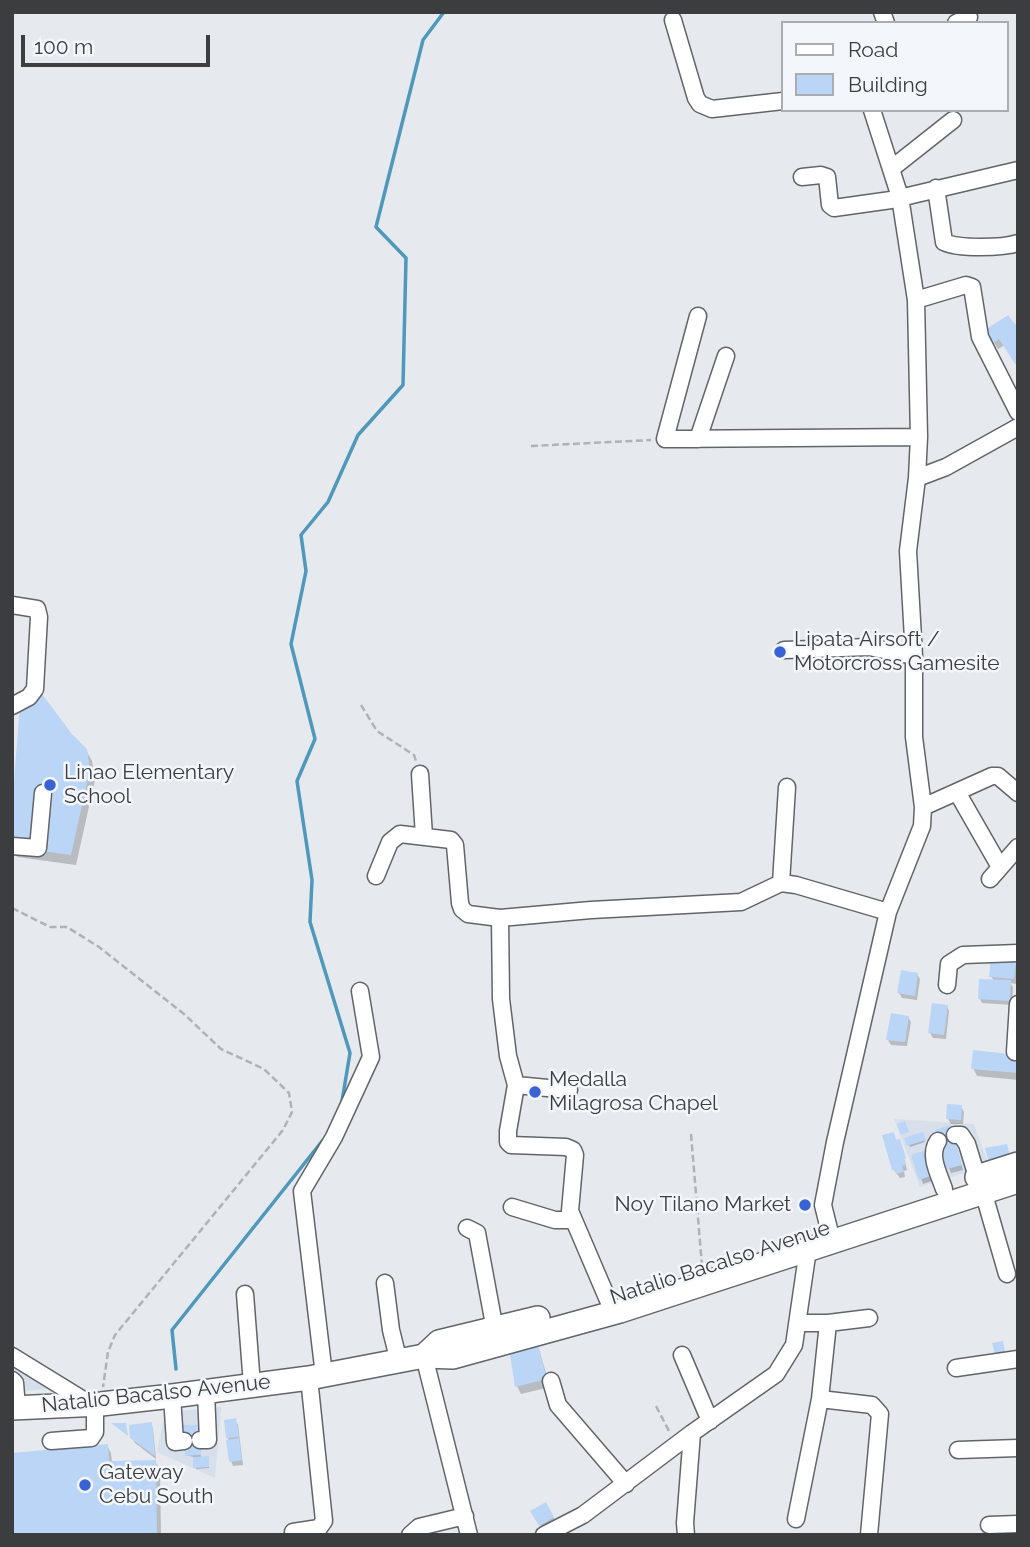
<!DOCTYPE html>
<html>
<head>
<meta charset="utf-8">
<style>
  body { margin:0 }
  #map { position:relative; width:1030px; height:1547px; overflow:hidden; background:#e6eaef; font-family:Raleway,sans-serif }
  canvas { display:block }
  .frame { position:absolute; inset:0; border:14px solid #3b3d3e; pointer-events:none }
  .legend { position:absolute; left:781px; top:21px; width:228px; height:91px; box-sizing:border-box; background:#f3f7fc; border:2px solid #a9adb0; margin:0; padding:9px 12px; list-style:none; font-size:21px; color:#3b3d3e }
  .legend li { display:flex; align-items:center; gap:14px; height:35px }
  .legend b { width:35px; border:2px solid #a9adb0 }
  .scale { position:absolute; left:21px; top:35px; width:189px; height:32px; box-sizing:border-box; border:4px solid #3b3d3e; border-top:0; padding-left:9px; font-size:21px; line-height:24px; white-space:nowrap; color:#3b3d3e; -webkit-text-stroke:5px #f3f7fc; paint-order:stroke }
</style>
</head>
<body>
<div id="map">
<canvas width="1030" height="1547"></canvas>
<div class="frame"></div>
<ul class="legend">
<li><b style="height:9px;background:#fff"></b>Road</li>
<li><b style="height:19px;background:#bbd5f6"></b>Building</li>
</ul>
<div class="scale">100 m</div>
</div>
<script>
const c = document.querySelector('canvas').getContext('2d');
c.lineJoin = 'round';
function fillPath(path, color) { c.fillStyle = color; c.fill(path, 'evenodd'); }
function trace(path, color, width, dash) { c.strokeStyle = color; c.lineWidth = width; c.lineCap = dash ? 'butt' : 'round'; c.setLineDash(dash || []); c.stroke(path); }
function drawText(font, color, halo, rows, align = 'center') {
  c.font = font + ' Raleway,sans-serif'; c.lineWidth = 5; c.setLineDash([]); c.textBaseline = 'middle'; c.strokeStyle = halo; c.fillStyle = color; for (const [text, x, y, turn = 0] of rows) {
    c.save(); c.translate(x, y); c.rotate((+turn || 0) * Math.PI / 180); c.textAlign = isNaN(turn) ? turn : align; if (halo) c.strokeText(text, 0, 0); c.fillText(text, 0, 0); c.restore();
  }
}
const built = new Path2D(`
  M894,1119L974,1124L989,1165L920,1187Z
  M12,1368L49,1389L12,1392Z
  M221,1407L215,1478L157,1452L165,1412Z`);
const shadow = new Path2D(`
  M1018,324V366L1005,345L998,349L987,331Z
  M69,734L86,750L92,761L95,780L76,865L17,857L12,849Z
  M1015,963L1018,967L1016,984L1010,983L1013,987L1012,1005L982,1003L980,999L994,981L991,976Z
  M917,974L920,979L917,1000L902,998L899,993Z
  M947,1006L949,1011L946,1039L933,1038L930,1033Z
  M908,1017L911,1022L907,1046L891,1045L888,1040Z
  M1018,1056V1080L977,1076L973,1068Z
  M961,1107L964,1112L963,1124H951L948,1119Z
  M952,1132L963,1170L951,1173L949,1168Z
  M922,1134L925,1142L910,1147L907,1139Z
  M900,1141L907,1170L904,1171L905,1177L900,1178L894,1170L896,1142Z
  M913,1156L935,1180L923,1184Z
  M535,1342L539,1349L550,1387L521,1394L517,1386Z
  M235,1420L238,1425L243,1465L233,1466L231,1461L228,1438Z
  M151,1424L153,1429L156,1459L135,1443L132,1438Z
  M199,1428L201,1459L209,1460V1468L196,1469L194,1457L186,1455Z
  M107,1446L111,1453L112,1463L155,1462L160,1469L161,1535H12Z
  M545,1504L556,1522L543,1529L532,1512Z`);
const stream = new Path2D(`
  M341,1107L350,1053L310,922L312,880L297,781L315,739L291,644L306,571L301,535L328,502L358,435L403,385L406,258L376,227L423,40L444,12
  M176,1369L172,1330L323,1140`);
const building = new Path2D(`
  M1008,315L1015,324L1018,322V362L1015,364L999,339L993,343L985,330Z
  M43,695L71,733L87,749L90,769L71,855L12,847V806L20,705Z
  M991,958L1016,961L1014,979L989,977Z
  M901,970L918,973L915,996L897,993Z
  M979,979L1011,980L1010,1001L978,999Z
  M932,1003L948,1005L944,1035L928,1033Z
  M891,1013L909,1016L905,1042L886,1040Z
  M973,1050L1018,1055V1073L971,1069Z
  M947,1104L962,1105L961,1120L946,1119Z
  M905,1121L909,1132L901,1135L897,1124Z
  M950,1125L962,1165L947,1169L935,1130Z
  M894,1132L896,1140L900,1139L906,1158L904,1159L906,1165L902,1166L904,1172L896,1174L895,1170H892L882,1135Z
  M923,1132L926,1140L907,1146L904,1138Z
  M1007,1144L1010,1156L989,1163L985,1148Z
  M929,1149L933,1175L919,1180L911,1155Z
  M536,1339L547,1379L515,1387L509,1348Z
  M1003,1341L1006,1357L996,1359L992,1343Z
  M236,1418L239,1437L226,1438L224,1420Z
  M152,1422L155,1456L130,1438L129,1425Z
  M111,1423H126L128,1436Z
  M183,1425H199L201,1455L185,1456Z
  M239,1438L242,1460L229,1462L226,1440Z
  M108,1444L109,1461L156,1460L157,1535H12V1453Z
  M209,1456V1467L193,1468V1457Z
  M546,1502L554,1517L539,1526L530,1511Z`);
const path = new Path2D(`
  M531,446L651,440
  M361,705L377,731L414,755L416,761
  M12,908L50,927H67L99,947L184,1014L221,1049L264,1069L289,1093L292,1112L283,1130L115,1335L108,1352L103,1387
  M691,1134L702,1266
  M656,1406L670,1433`);
const minor = new Path2D(`
  M882,12L886,23
  M673,20L696,98L700,104L712,109L783,101
  M956,23L969,17
  M891,169L953,120
  M802,177L821,175L827,177L830,205L834,208L891,200L1018,170
  M936,188L944,242C958,249 1003,248 1018,243
  M916,300L966,285L972,287L980,337L1018,412
  M698,316L665,439L919,437
  M698,439L726,356
  M917,478L946,467L1018,427
  M12,605L37,609L39,617L35,689L29,697L12,706
  M784,650L869,647L914,656
  M420,774L424,836
  M957,792L1000,867
  M923,807L992,776H998L1018,793
  M12,846L38,848L43,793
  M376,876L390,842L400,834L451,840L455,845L460,903L462,909L468,914L500,918L591,910L741,902L781,883L796,885L888,912
  M990,879L1018,847
  M781,883L787,787
  M500,918L501,999L508,1056L516,1085L508,1131V1142L511,1145L566,1147L573,1150L575,1155L570,1211L608,1300
  M947,985L949,964L963,955L1018,953
  M1015,1052L1018,1004
  M516,1085L569,1090
  M955,1135H961L967,1144L977,1177
  M938,1141C928,1155 939,1174 944,1189
  M983,1191L1007,1274
  M512,1207L555,1220H573
  M467,1228L477,1233L495,1330
  M832,1241L823,1205L835,1142L888,912L922,826L923,807L914,737V656L908,551L917,478L919,437L916,300L900,197L872,110
  M385,1283L391,1330L399,1362
  M245,1294L252,1385
  M798,1323H828L869,1318
  M682,1355L710,1421
  M12,1356L90,1404
  M424,1356L469,1535
  M956,1368L1018,1359
  M324,1375L302,1191L334,1137L371,1057L360,991
  M12,1380L15,1383L17,1408
  M551,1381L558,1405L626,1484
  M172,1396L175,1442L184,1441
  M820,1399L872,1405L880,1414L869,1535
  M200,1440H208L206,1392
  M51,1441L91,1438L95,1432V1404
  M958,1450L1018,1448
  M796,1519L820,1399L828,1323
  M989,1525L1018,1524
  M293,1532L319,1528L324,1521L309,1378
  M410,1535L419,1527L465,1516
  M544,1535L583,1515L692,1433L776,1374L794,1345L808,1249
  M686,1535L685,1523L692,1433`);
const highway = new Path2D(`
  M977,1177L1018,1164
  M424,1356L439,1342L538,1318
  M12,1408L101,1404L172,1396L309,1378L424,1356L453,1357L620,1311L1018,1181`);
const markers = [
  [780,652,7,"#3b62d3"],
  [50,785,7,"#3b62d3"],
  [535,1092,7,"#3b62d3"],
  [805,1205,7,"#3b62d3"],
  [85,1485,7,"#3b62d3"]
];
const poiNames = [
  ["Lipata Airsoft /",794,640],
  ["Motorcross Gamesite",794,664],
  ["Linao Elementary",64,773],
  ["School",64,797],
  ["Medalla",549,1080],
  ["Milagrosa Chapel",549,1104],
  ["Noy Tilano Market",791,1205,"right"],
  ["Gateway",99,1473],
  ["Cebu South",99,1497]
];
const streetNames = [
  ["Natalio Bacalso Avenue",720,1263,-18],
  ["Natalio Bacalso Avenue",156,1394,-6]
];
fillPath(built, '#d7dfeb');
fillPath(shadow, '#0003');
trace(stream, '#4f97bb', 3.5);
fillPath(building, '#bbd5f6');
trace(minor, '#616569', 19);
trace(highway, '#616569', 26);
trace(path, '#afb3b6', 2.5, [7, 3.5]);
trace(minor, '#fff', 16);
trace(highway, '#fff', 23);
for (const [x, y, r, color] of markers) { const dot = new Path2D(); dot.arc(x, y, r, 0, 2 * Math.PI); c.fillStyle = color; c.fill(dot); trace(dot, '#f3f7fc', 2.5); }
drawText('21px', '#3b3d3e', '#f3f7fc', poiNames, 'left');
drawText('21px', '#3b3d3e', '#f3f7fc', streetNames);
</script>
</body>
</html>
